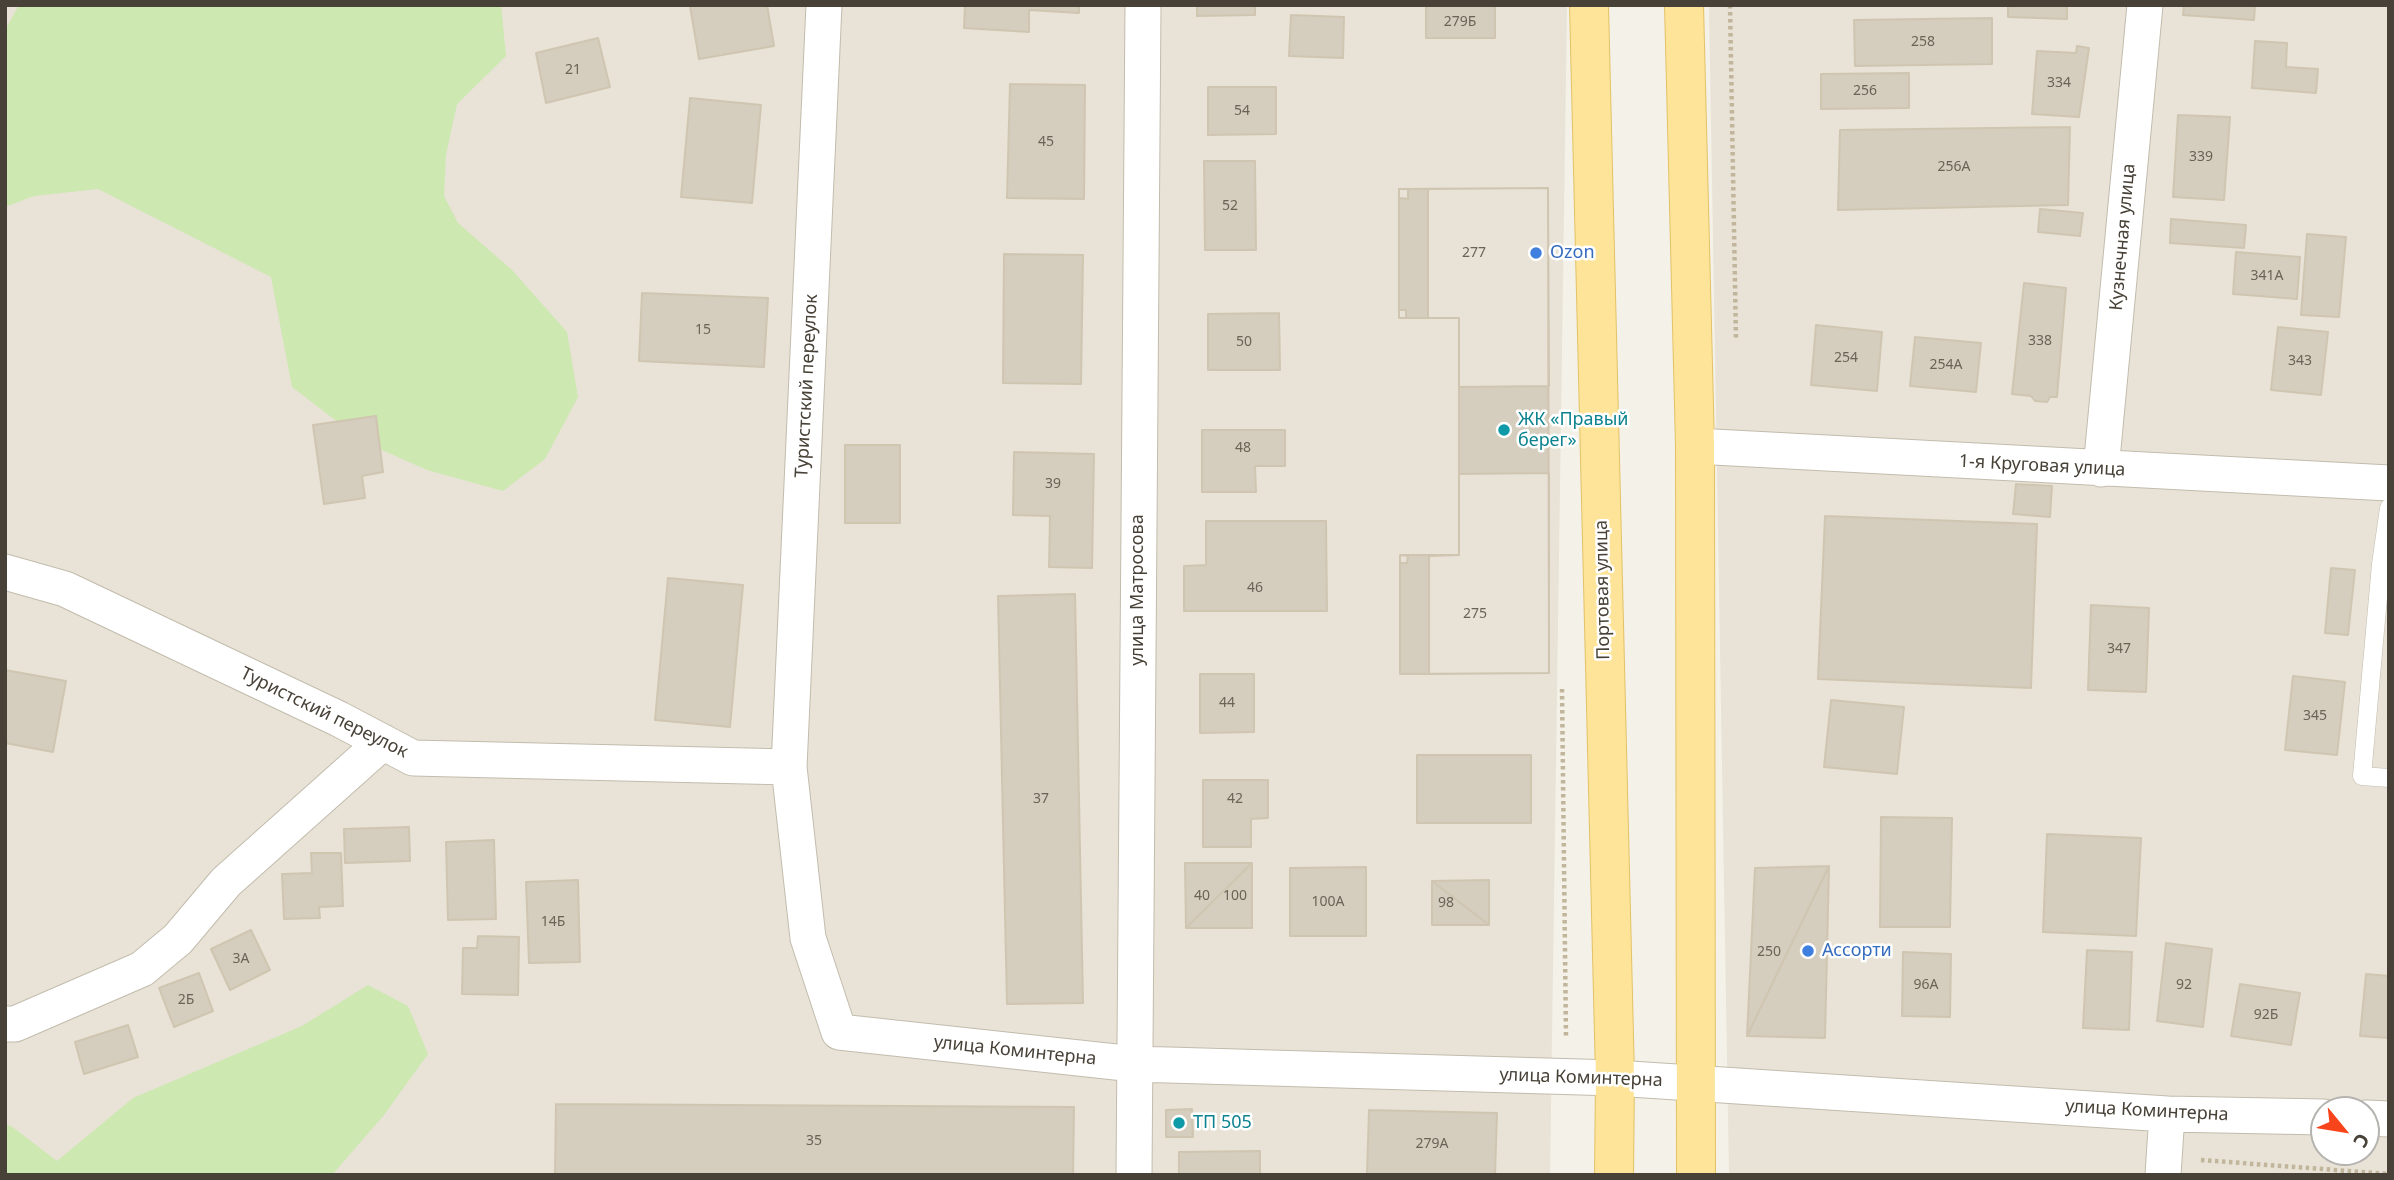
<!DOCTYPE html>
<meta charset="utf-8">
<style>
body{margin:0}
#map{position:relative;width:2394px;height:1180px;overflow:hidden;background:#f4f1e8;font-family:"Noto Sans",sans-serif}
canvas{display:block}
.frame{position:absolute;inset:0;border:7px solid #474137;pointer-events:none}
.north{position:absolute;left:2310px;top:1096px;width:70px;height:70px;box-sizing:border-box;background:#fff;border:2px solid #b5b3af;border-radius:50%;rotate:120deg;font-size:19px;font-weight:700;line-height:28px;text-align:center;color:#474137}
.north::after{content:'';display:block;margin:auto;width:24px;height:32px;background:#f8441b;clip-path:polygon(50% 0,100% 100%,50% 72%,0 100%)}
</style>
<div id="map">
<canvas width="2394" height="1180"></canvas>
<div class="frame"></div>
<div class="north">С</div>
</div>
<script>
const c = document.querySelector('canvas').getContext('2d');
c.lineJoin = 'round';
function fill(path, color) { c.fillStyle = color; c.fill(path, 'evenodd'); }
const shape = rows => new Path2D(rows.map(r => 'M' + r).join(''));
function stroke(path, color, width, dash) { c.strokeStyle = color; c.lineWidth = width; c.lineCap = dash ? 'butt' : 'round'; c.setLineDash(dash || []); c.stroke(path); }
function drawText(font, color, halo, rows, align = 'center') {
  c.font = font + ' "Noto Sans",sans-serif'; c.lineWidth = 5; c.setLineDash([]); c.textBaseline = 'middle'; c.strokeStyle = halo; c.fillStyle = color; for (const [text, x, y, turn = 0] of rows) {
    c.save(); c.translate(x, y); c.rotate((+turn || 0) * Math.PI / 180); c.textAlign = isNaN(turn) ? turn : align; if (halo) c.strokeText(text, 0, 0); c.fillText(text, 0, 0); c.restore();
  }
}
const residential = shape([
 [5,5,1567,5,1550,1175,5,1175],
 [1709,5,2389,5,2389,1175,1729,1175],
 [2324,1110,2366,1110,2366,1152,2324,1152]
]);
const green = shape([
 [19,5,501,5,506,56,457,104,446,155,444,196,458,223,512,270,567,332,578,397,545,459,503,491,427,470,364,442,292,387,271,277,98,189,34,196,5,207,5,30],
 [368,985,408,1006,428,1054,384,1115,332,1175,5,1175,5,1125,11,1126,57,1161,133,1098,302,1026]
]);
const building = shape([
 [767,5,774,46,699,59,690,6,767,5],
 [965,5,1079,5,1079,13,1029,10,1029,32,964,28,965,5],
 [1197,5,1255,5,1255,15,1197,16,1197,5],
 [1426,5,1495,5,1495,38,1426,38,1426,5],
 [2008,5,2067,5,2067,19,2008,17,2008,5],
 [2184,5,2255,5,2254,20,2183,15,2184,5],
 [1291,15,1344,17,1343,58,1289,56,1291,15],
 [1992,18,1992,64,1855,66,1854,20,1992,18],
 [598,38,610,87,546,103,536,53,598,38],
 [2255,41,2287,43,2286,67,2318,69,2316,93,2252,88,2255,41],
 [2077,46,2089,48,2079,117,2032,114,2037,51,2076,53,2077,46],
 [1909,73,1909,108,1821,109,1821,74,1909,73],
 [1010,84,1085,85,1084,199,1007,198,1010,84],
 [1208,87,1276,87,1276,134,1208,135,1208,87],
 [690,98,761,105,752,203,681,197,690,98],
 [2178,115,2230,117,2224,200,2173,197,2178,115],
 [2070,127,2068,205,1838,210,1840,130,2070,127],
 [1204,161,1255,161,1256,250,1205,250,1204,161],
 [1548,188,1549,386,1459,387,1459,318,1399,318,1399,189,1548,188],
 [1548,188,1549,673,1429,674,1429,556,1459,555,1459,318,1428,318,1428,189,1548,188],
 [1399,189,1408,189,1408,199,1399,198,1399,189],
 [2040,209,2083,213,2080,236,2038,232,2040,209],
 [2171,219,2246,225,2244,248,2170,243,2171,219],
 [2307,234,2346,237,2339,317,2301,315,2307,234],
 [2236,252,2300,257,2297,299,2233,294,2236,252],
 [1004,254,1083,255,1081,384,1003,383,1004,254],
 [2024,283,2066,288,2057,397,2050,397,2047,402,2035,401,2031,396,2012,394,2024,283],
 [642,293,768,298,764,367,639,361,642,293],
 [1399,310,1406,310,1406,318,1399,318,1399,310],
 [1279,313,1280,370,1208,370,1208,314,1279,313],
 [1816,325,1882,332,1877,391,1811,385,1816,325],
 [2278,327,2328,332,2321,395,2271,390,2278,327],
 [1915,337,1981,343,1976,392,1910,386,1915,337],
 [376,416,383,472,362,476,365,498,324,504,313,425,376,416],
 [1202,430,1285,430,1285,466,1255,466,1256,492,1202,492,1202,430],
 [845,445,900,445,900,523,845,523,845,445],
 [1014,452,1094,454,1092,568,1049,567,1050,516,1013,515,1014,452],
 [1549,473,1549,673,1400,674,1400,555,1459,555,1459,474,1549,473],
 [2016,484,2052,486,2050,517,2013,514,2016,484],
 [1825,516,2037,524,2031,688,1818,679,1825,516],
 [1206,521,1326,521,1327,611,1184,611,1184,566,1206,565,1206,521],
 [1400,555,1408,556,1407,563,1400,563,1400,555],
 [2331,568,2355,570,2348,635,2325,633,2331,568],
 [668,578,743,585,730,727,655,720,668,578],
 [1075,594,1083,1003,1007,1004,998,596,1075,594],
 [2091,605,2149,608,2146,692,2088,690,2091,605],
 [5,670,66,681,53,752,5,743,5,670],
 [1200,674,1254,674,1254,732,1200,733,1200,674],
 [2293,676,2345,682,2337,755,2285,750,2293,676],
 [1831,700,1904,707,1897,774,1824,767,1831,700],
 [1417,755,1531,755,1531,823,1417,823,1417,755],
 [1203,780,1268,780,1268,818,1251,819,1251,847,1203,847,1203,780],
 [1881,817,1952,818,1950,927,1880,927,1881,817],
 [409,827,410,861,345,863,344,829,409,827],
 [2047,834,2141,838,2136,936,2043,932,2047,834],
 [494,840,496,919,448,920,446,842,494,840],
 [311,853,341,853,343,906,319,907,320,918,284,919,282,874,312,873,311,853],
 [1185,863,1252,863,1186,928,1185,863],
 [1252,863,1252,928,1186,928,1252,863],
 [1829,866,1825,1038,1747,1036,1829,866],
 [1829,866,1747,1036,1755,868,1829,866],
 [1366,867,1366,936,1290,936,1290,868,1366,867],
 [578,880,580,962,529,963,526,882,578,880],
 [1489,880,1489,925,1432,881,1489,880],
 [1432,881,1489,925,1432,925,1432,881],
 [251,930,270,970,230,990,211,949,251,930],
 [478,936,519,937,518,995,462,994,463,948,477,948,478,936],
 [2166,943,2212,949,2203,1027,2157,1021,2166,943],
 [2087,950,2132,952,2129,1030,2083,1028,2087,950],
 [1903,952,1951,954,1950,1017,1902,1016,1903,952],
 [199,973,213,1011,174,1027,159,988,199,973],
 [2366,974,2389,976,2389,1038,2360,1036,2366,974],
 [2240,984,2300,993,2291,1045,2231,1036,2240,984],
 [128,1025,138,1057,84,1074,75,1042,128,1025],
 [556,1104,1074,1107,1073,1175,555,1175,556,1104],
 [1192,1109,1193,1137,1166,1137,1166,1110,1192,1109],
 [1369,1110,1497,1113,1495,1175,1367,1175,1369,1110],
 [1260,1151,1260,1175,1179,1175,1179,1152,1260,1151]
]);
const path = shape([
 [1730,5,1736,340],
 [1562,689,1566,1037],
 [2201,1160,2389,1174]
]);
const service = shape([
 [2389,508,2381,564,2362,776,2389,778]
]);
const minor = shape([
 [824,5,789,767,808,938,839,1032,1134,1064,1615,1078,2167,1114,2324,1117],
 [1695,446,2389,483],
 [2101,469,2145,5],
 [5,572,65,589,339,719,413,758,789,767],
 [5,1024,15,1024,142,969,178,939,226,882,383,742],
 [2366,1118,2389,1119],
 [1134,1175,1143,5],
 [2163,1175,2167,1114]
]);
const primary = shape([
 [1589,5,1615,1078,1614,1175],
 [1684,5,1695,446,1696,1175]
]);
const markers = [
 [1536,253,7,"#3f7fe0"],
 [1504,430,7,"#0f9aa8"],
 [1808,951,7,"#3f7fe0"],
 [1179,1123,7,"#0f9aa8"]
];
const numberNames = [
 ["279Б",1460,22],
 ["258",1923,42],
 ["21",573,70],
 ["334",2059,83],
 ["256",1865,91],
 ["54",1242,111],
 ["45",1046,142],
 ["339",2201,157],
 ["256А",1954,167],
 ["52",1230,206],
 ["277",1474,253],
 ["341А",2267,276],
 ["15",703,330],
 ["338",2040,341],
 ["50",1244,342],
 ["254",1846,358],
 ["343",2300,361],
 ["254А",1946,365],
 ["48",1243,448],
 ["39",1053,484],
 ["46",1255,588],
 ["275",1475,614],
 ["347",2119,649],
 ["44",1227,703],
 ["345",2315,716],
 ["37",1041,799],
 ["42",1235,799],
 ["40",1202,896],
 ["100",1235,896],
 ["100А",1328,902],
 ["98",1446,903],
 ["14Б",553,922],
 ["250",1769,952],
 ["3А",241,959],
 ["96А",1926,985],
 ["92",2184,985],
 ["2Б",186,1000],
 ["92Б",2266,1015],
 ["35",814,1141],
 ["279А",1432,1144]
];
const streetNames = [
 ["Кузнечная улица",2123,237,-85],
 ["Туристский переулок",807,386,-87],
 ["1-я Круговая улица",2042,466,3],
 ["улица Матросова",1138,590,-90],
 ["Портовая улица",1603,590,-91],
 ["Туристский переулок",324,713,26],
 ["улица Коминтерна",1015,1051,6],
 ["улица Коминтерна",1581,1078,2],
 ["улица Коминтерна",2147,1111,3]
];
const shopNames = [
 ["Ozon",1550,253],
 ["Ассорти",1822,951]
];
const cultureNames = [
 ["ЖК «Правый",1518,420],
 ["берег»",1518,441],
 ["ТП 505",1193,1123]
];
fill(residential, '#e8e3d6');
fill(green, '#cde8b1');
fill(building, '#d5cdbd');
stroke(building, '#d0c5b1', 2);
stroke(service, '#c2bcad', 19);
stroke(minor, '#c2bcad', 37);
stroke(primary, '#e3c267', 40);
stroke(path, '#c1b59c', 4.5, [3.5, 3.5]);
stroke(service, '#fff', 18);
stroke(minor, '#fff', 35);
stroke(primary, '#fde498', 38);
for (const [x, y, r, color] of markers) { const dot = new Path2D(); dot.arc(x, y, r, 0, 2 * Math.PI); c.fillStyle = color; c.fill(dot); stroke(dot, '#fff', 2.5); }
drawText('14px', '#6a6458', null, numberNames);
drawText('18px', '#474137', '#fff', streetNames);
drawText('18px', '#366cbe', '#fff', shopNames, 'left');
drawText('18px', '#0d838f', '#fff', cultureNames, 'left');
</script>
